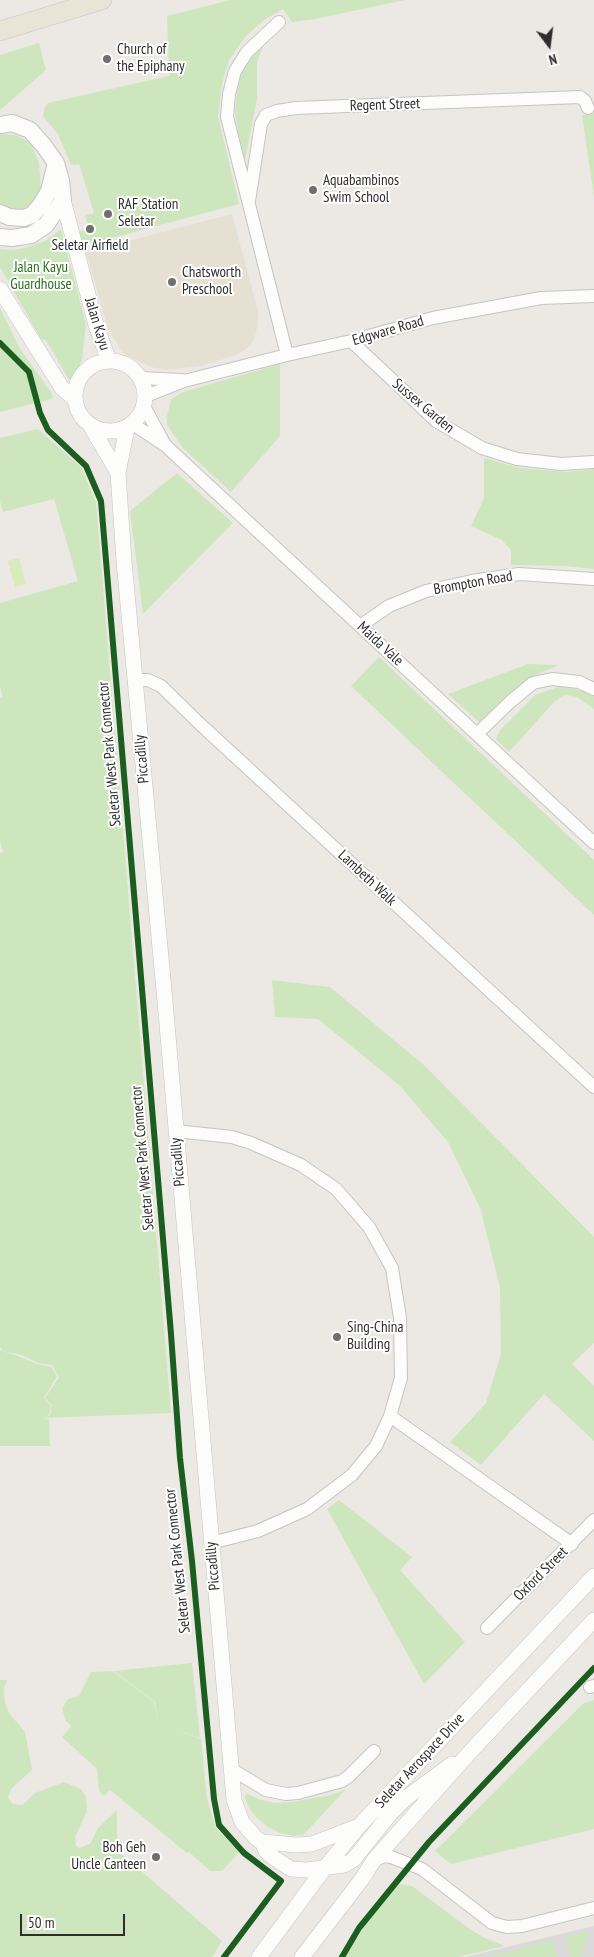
<!DOCTYPE html>
<style>
body{margin:0}
#map{position:relative;width:594px;height:1957px;overflow:hidden;background:#ece8e4;font-family:"PT Sans Narrow",sans-serif}
canvas{display:block}
.north{position:absolute;left:524px;top:20px;width:50px;height:50px;-webkit-text-stroke:4px #fff;paint-order:stroke;rotate:165deg;font-size:14px;font-weight:700;line-height:20px;text-align:center;color:#2e2e2e}
.north::after{content:'';display:block;margin:auto;width:18px;height:22px;background:#2e2e2e;clip-path:polygon(50% 0,100% 100%,50% 72%,0 100%)}
.scale{position:absolute;left:20px;top:1914px;width:105px;height:22px;box-sizing:border-box;border:2px solid #2e2e2e;border-top:0;padding-left:6px;font-size:15px;line-height:18px;white-space:nowrap;color:#2e2e2e;-webkit-text-stroke:4px #fff;paint-order:stroke}
</style>
<div id="map">
<canvas width="594" height="1957"></canvas>
<div class="north">N</div>
<div class="scale">50 m</div>
</div>
<script>
const c = document.querySelector('canvas').getContext('2d');
c.lineJoin = 'round';
function fill(path, color) { c.fillStyle = color; c.fill(path, 'evenodd'); }
const shape = rows => new Path2D(rows.map(r => 'M' + r).join(''));
function stroke(path, color, width, dash) { c.strokeStyle = color; c.lineWidth = width; c.lineCap = dash ? 'butt' : 'round'; c.setLineDash(dash || []); c.stroke(path); }
function drawText(font, color, halo, rows, align = 'center') {
  c.font = font + ' "PT Sans Narrow",sans-serif'; c.lineWidth = 4; c.setLineDash([]); c.textBaseline = 'middle'; c.strokeStyle = halo; c.fillStyle = color; for (const [text, x, y, turn = 0] of rows) {
    c.save(); c.translate(x, y); c.rotate((+turn || 0) * Math.PI / 180); c.textAlign = isNaN(turn) ? turn : align; if (halo) c.strokeText(text, 0, 0); c.fillText(text, 0, 0); c.restore();
  }
}
const industrial = shape([
 [594,1926,594,1957,465,1957]
]);
const education = shape([
 [232,214,258,311,258,326,253,341,245,350,233,356,202,366,166,370,151,367,125,355,108,329,86,252]
]);
const green = shape([
 [230,0,405,0,315,19,292,22,283,9,264,20,245,37,229,60,222,84,218,116,239,204,78,247,74,233,89,229,85,215,94,213,79,164,71,165,58,134,43,116,44,109,48,103,169,76,167,16],
 [39,43,46,70,0,110,0,55],
 [263,47,257,62,257,99,245,160,238,133,235,113,237,92,242,73,250,58],
 [594,113,594,197,582,115],
 [0,133,19,136,27,141,33,148,39,163,41,190,31,206,24,210,16,211,0,207],
 [61,229,86,324,82,360,78,370,69,380,46,340,41,339,0,267,0,249,13,250,24,248,45,241],
 [0,308,19,347,52,394,53,397,51,399,0,412],
 [280,364,280,436,231,492,183,448,167,425,167,416,171,399,183,392],
 [38,429,81,467,96,502,171,1413,43,1418,49,1419,50,1446,0,1446,0,1350,20,1357,37,1364,51,1367,57,1376,44,1398,51,1405,50,1413,45,1418,51,1414,52,1405,45,1398,59,1377,52,1365,38,1363,22,1355,2,1351,0,1347,0,853,3,852,0,841,0,697,3,698,0,686,0,603,78,581,54,499,3,512,0,501,0,438],
 [484,458,520,468,567,472,594,469,594,569,565,566,511,565,511,550,502,540,471,526,484,498],
 [177,473,233,523,143,614,130,511],
 [379,657,594,860,594,915,351,686],
 [528,664,559,665,531,677,480,723,448,694],
 [561,686,591,693,594,695,594,709,577,697,565,695,555,701,509,752,496,739,500,730,535,695],
 [272,980,330,987,425,1066,594,1237,594,1343,572,1364,594,1386,594,1441,544,1394,481,1465,450,1442,486,1403,501,1354,500,1288,481,1210,448,1142,399,1085,318,1019,275,1017],
 [339,1500,412,1557,400,1570,465,1642,424,1684,327,1509],
 [192,1663,200,1738,163,1725,201,1739,207,1798,212,1816,216,1828,239,1852,222,1871,210,1871,189,1852,187,1853,110,1790,104,1796,99,1791,97,1769,62,1737,71,1726,66,1721,62,1709,68,1699,79,1696,91,1672,113,1671,154,1702,158,1723,155,1702,114,1671],
 [0,1680,7,1680,4,1688,5,1703,9,1713,25,1732,32,1770,12,1788,8,1797,13,1804,22,1805,35,1793,64,1782,81,1789,86,1797,87,1811,75,1837,76,1846,79,1848,90,1844,98,1828,117,1810,117,1850,222,1941,212,1957,0,1957],
 [594,1700,594,1829,451,1864,435,1851,584,1703],
 [346,1789,309,1829,303,1835,293,1836,280,1833,268,1827,257,1818,249,1808,245,1798,246,1793,258,1799,275,1803,292,1802,331,1795],
 [399,1884,412,1886,471,1930,485,1938,505,1946,458,1957,345,1957,374,1912],
 [589,1931,581,1957,570,1957,565,1937],
 [552,1940,557,1957,487,1957]
]);
const pitch = shape([
 [19,558,26,584,15,587,8,561]
]);
const minor = shape([
 [279,22,247,52,235,71,229,94,227,117,287,355],
 [249,201,261,124,266,115,277,111,296,108,580,97,585,101,588,108],
 [351,341,436,421,482,448,517,459,561,464,594,462],
 [141,378,182,380],
 [146,396,184,381,287,355,351,341,433,318,541,298,594,296],
 [144,406,164,443],
 [133,424,166,446,594,843],
 [360,626,389,606,426,591,472,581,519,574,594,579],
 [134,680,148,680,161,686,200,724,594,1087],
 [477,734,510,702,533,683,552,679,579,682,594,689],
 [176,1131,232,1137,251,1143,301,1165,336,1189,369,1227,392,1268,400,1318,401,1378,390,1416,376,1446,352,1475,307,1509,258,1531,211,1543],
 [390,1416,572,1544],
 [487,1628,594,1520],
 [590,1687,594,1686],
 [231,1769,266,1790,286,1794,298,1793,342,1781,348,1777,374,1751],
 [374,1860,385,1856,391,1857,422,1869,492,1923,507,1927,522,1926,594,1908]
]);
const tertiary = shape([
 [63,200,96,325,109,361],
 [0,289,62,388,75,399],
 '75 396a35 35 0 1 1 70 0a35 35 0 1 1-70 0Z',
 [90,425,118,473],
 [127,428,118,473,124,561,165,1001,234,1800,242,1822,256,1838,262,1842,296,1845,312,1844,359,1826],
 [262,1842,266,1851,271,1856,291,1869,307,1870,344,1865,353,1860,390,1814,406,1798,452,1764],
 [259,1957,324,1869,359,1826,594,1576],
 [302,1957,362,1879,374,1860,471,1751,594,1620]
]);
const secondary = shape([
 [0,125,12,123,30,130,44,146,56,163,61,181,63,200,46,225,31,235,12,238,0,237],
 [0,213,9,217,24,218,32,215,40,206,49,191,56,163]
]);
const primary = shape([
 [0,31,102,0]
]);
const cycleway = shape([
 [0,343,29,372,40,413,48,430,86,466,101,501,171,1334,180,1458,192,1561,214,1799,219,1825,244,1853,281,1881,224,1957],
 [342,1957,359,1928,429,1842,594,1668]
]);
const markers = [
 [107,59,5,"#706f6e"],
 [313,190,5,"#706f6e"],
 [108,214,5,"#706f6e"],
 [90,229,5,"#706f6e"],
 [172,282,5,"#706f6e"],
 [337,1337,5,"#706f6e"],
 [156,1857,5,"#706f6e"]
];
const poiNames = [
 ["Church of",117,50],
 ["the Epiphany",117,67],
 ["Aquabambinos",323,181],
 ["Swim School",323,198],
 ["RAF Station",118,205],
 ["Seletar",118,222],
 ["Seletar Airfield",90,246,"center"],
 ["Chatsworth",182,273],
 ["Preschool",182,290],
 ["Sing-China",347,1328],
 ["Building",347,1345],
 ["Boh Geh",146,1848,"right"],
 ["Uncle Canteen",146,1865,"right"]
];
const streetNames = [
 ["Regent Street",385,105,-2],
 ["Jalan Kayu",97,324,73],
 ["Edgware Road",388,331,-16],
 ["Sussex Garden",423,406,40],
 ["Brompton Road",473,583,-10],
 ["Maida Vale",380,644,43],
 ["Seletar West Park Connector",110,754,-95],
 ["Piccadilly",142,759,-95],
 ["Lambeth Walk",367,878,43],
 ["Seletar West Park Connector",143,1158,-95],
 ["Piccadilly",178,1162,-95],
 ["Seletar West Park Connector",178,1561,-96],
 ["Piccadilly",213,1566,-95],
 ["Oxford Street",541,1574,-45],
 ["Seletar Aerospace Drive",420,1761,-47]
];
const parkNames = [
 ["Jalan Kayu",41,268],
 ["Guardhouse",41,285]
];
fill(industrial, '#dcd9db');
fill(education, '#e6e0d3');
fill(green, '#cee6be');
fill(pitch, '#d9eabb');
stroke(minor, '#c5c4c5', 14);
stroke(tertiary, '#c5c4c5', 16);
stroke(secondary, '#c5c4c5', 18);
stroke(primary, '#c6c5c4', 20);
stroke(minor, '#fcfcfb', 12);
stroke(tertiary, '#fcfcfb', 15);
stroke(secondary, '#fcfcfb', 16);
stroke(primary, '#e8e4d6', 19);
stroke(cycleway, '#1b5e20', 6);
for (const [x, y, r, color] of markers) { const dot = new Path2D(); dot.arc(x, y, r, 0, 2 * Math.PI); c.fillStyle = color; c.fill(dot); stroke(dot, '#fff', 2); }
drawText('15px', '#2e2e2e', '#fff', poiNames, 'left');
drawText('15px', '#2e2e2e', '#fff', streetNames);
drawText('15px', '#2c6e1b', '#fff', parkNames);
</script>
